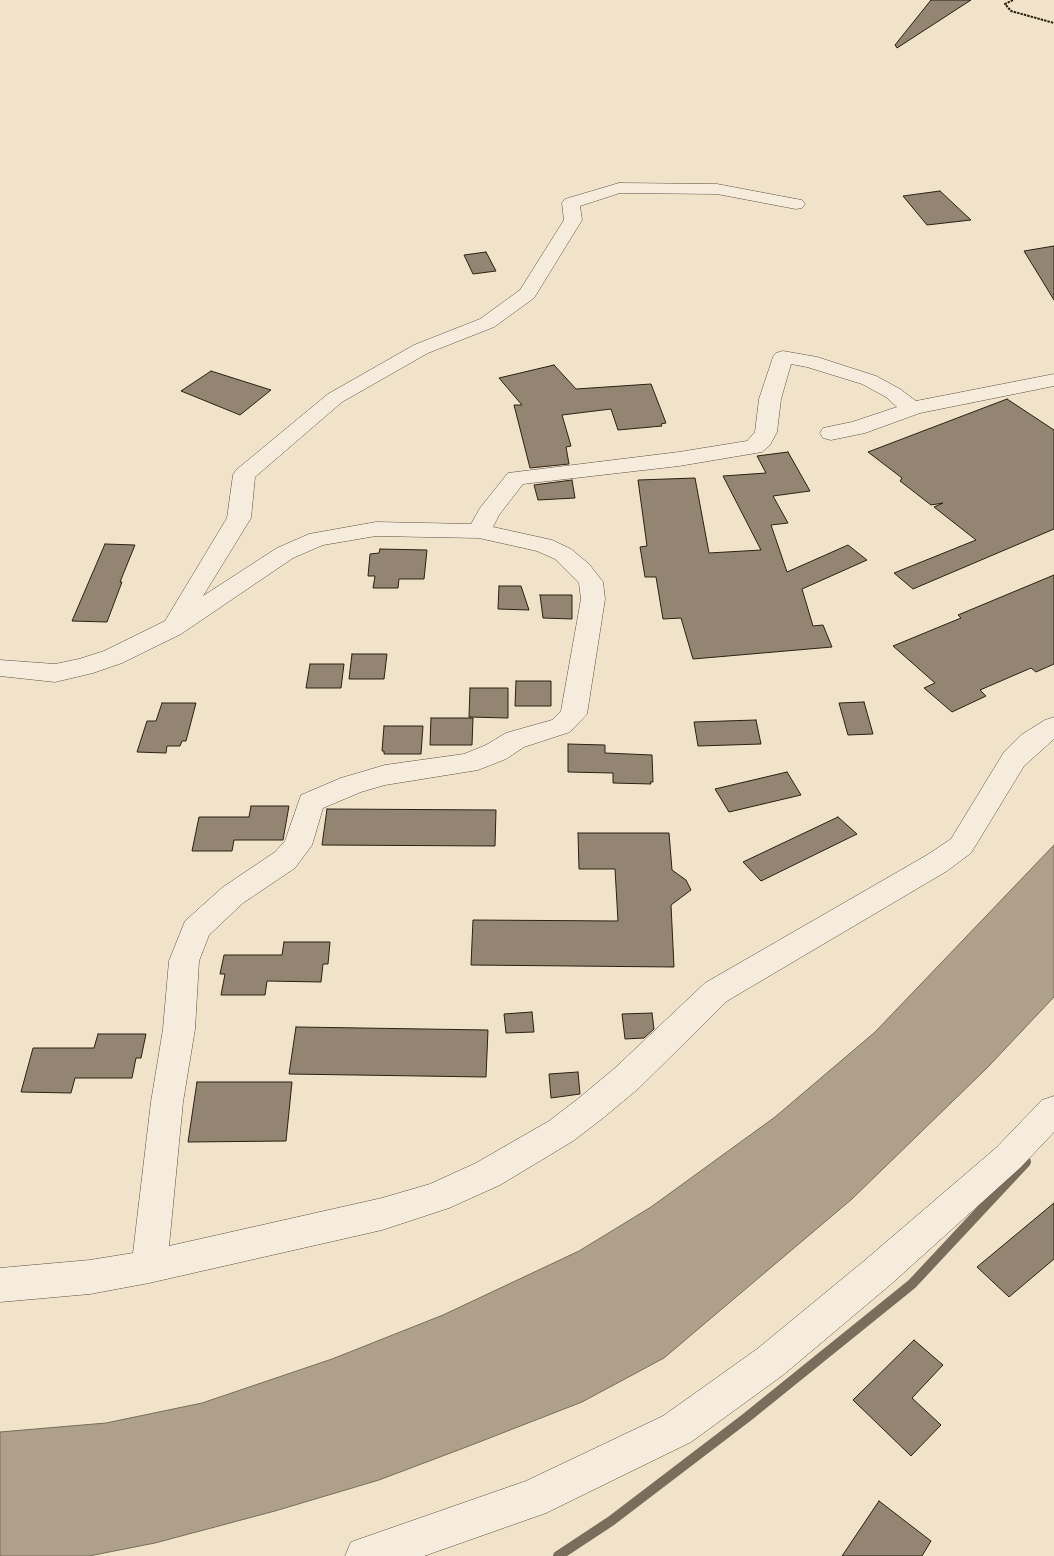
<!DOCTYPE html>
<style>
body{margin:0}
canvas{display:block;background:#f1e2ca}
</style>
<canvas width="1054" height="1556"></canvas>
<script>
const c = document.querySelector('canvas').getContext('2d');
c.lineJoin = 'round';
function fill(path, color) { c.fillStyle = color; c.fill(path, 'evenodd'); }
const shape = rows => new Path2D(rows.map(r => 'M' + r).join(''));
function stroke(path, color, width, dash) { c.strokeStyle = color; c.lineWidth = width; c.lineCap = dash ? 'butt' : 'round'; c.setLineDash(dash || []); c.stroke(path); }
const water = shape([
 [1054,845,1054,997,987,1068,852,1199,664,1358,582,1402,469,1446,379,1480,275,1511,155,1543,89,1556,0,1556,0,1432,106,1423,202,1403,332,1359,443,1315,579,1251,651,1207,775,1117,875,1032,1054,845]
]);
const stream = shape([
 [558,1556,611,1521,746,1418,912,1284,1026,1162]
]);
const building = shape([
 [931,0,971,0,897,48,895,45,931,0],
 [940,191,971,220,927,225,903,196,940,191],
 [1054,246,1054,300,1024,251,1054,246],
 [486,252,496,271,473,274,464,255,486,252],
 [554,365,576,389,651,384,666,423,661,424,662,426,618,430,611,409,562,415,571,446,566,447,569,464,530,468,514,405,522,405,499,378,554,365],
 [211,371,271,390,240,415,181,391,211,371],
 [1007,399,1054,430,1054,529,913,589,894,573,976,540,934,507,943,503,931,505,900,481,902,478,868,452,1007,399],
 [788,452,810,491,773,496,788,523,771,525,787,572,848,545,867,560,802,589,813,626,823,625,832,647,693,659,681,618,663,619,656,577,645,577,640,547,647,546,638,480,695,478,709,553,761,550,723,476,766,473,757,456,788,452],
 [572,480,575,498,538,500,534,485,572,480],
 [105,544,135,545,120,582,122,582,107,622,72,621,105,544],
 [380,549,427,550,424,579,399,579,398,588,373,588,375,576,368,576,370,554,379,553,380,549],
 [1054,575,1054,664,1036,672,1031,668,980,690,986,696,952,712,924,688,935,683,893,646,961,618,958,615,1054,575],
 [499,586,521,586,529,610,498,609,499,586],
 [540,595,572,595,572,619,543,618,540,595],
 [352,654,387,654,384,679,349,679,352,654],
 [310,664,344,664,341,688,306,688,310,664],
 [516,681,551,681,551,706,515,706,516,681],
 [470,688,508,688,508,718,469,717,470,688],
 [864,702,873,734,848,735,839,703,864,702],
 [162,703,196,703,186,741,182,741,180,746,167,746,166,753,137,752,147,721,156,721,162,703],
 [431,718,473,718,472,745,430,745,431,718],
 [756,720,761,744,698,746,694,722,756,720],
 [384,726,423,726,421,754,384,754,384,751,382,751,384,726],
 [568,744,605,745,605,753,652,755,653,782,650,782,651,784,613,783,613,773,568,772,568,744],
 [787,772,801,795,729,812,715,789,787,772],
 [251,806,289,806,283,840,234,840,232,851,192,851,199,817,249,817,251,806],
 [327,809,496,810,495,846,322,845,327,809],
 [838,817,857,834,761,881,743,862,838,817],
 [578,833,669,833,672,870,686,880,691,890,671,905,674,967,471,965,473,920,618,921,615,869,579,869,578,833],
 [284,942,330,942,328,964,323,964,321,982,267,981,265,995,221,995,225,974,220,974,224,955,282,955,284,942],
 [532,1012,534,1032,506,1033,504,1014,532,1012],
 [652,1013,654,1029,644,1038,625,1039,622,1014,652,1013],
 [296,1027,488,1030,486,1077,289,1074,296,1027],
 [98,1034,146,1034,141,1058,136,1058,132,1078,75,1078,71,1093,21,1092,33,1048,94,1048,98,1034],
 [578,1072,580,1094,551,1098,549,1074,578,1072],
 [197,1082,292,1082,286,1141,188,1142,197,1082],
 [1054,1203,1054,1259,1009,1297,977,1267,1054,1203],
 [914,1340,943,1365,912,1398,941,1425,911,1456,853,1400,914,1340],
 [879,1501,931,1541,922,1556,842,1556,879,1501]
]);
const path = shape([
 [1013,0,1005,4,1011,11,1054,23]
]);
const minor = shape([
 [619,183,717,184,796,199,802,200,805,204,802,208,796,209,717,194,620,193,580,206,582,220,534,298,494,327,428,353,342,402,255,477,251,518,203,596,277,548,309,534,376,522,471,524,480,508,508,473,679,452,747,441,755,432,759,399,773,357,776,353,783,351,817,357,876,376,900,389,916,401,1054,374,1054,386,920,413,865,433,831,440,823,438,820,433,823,428,852,422,897,407,886,397,862,384,807,367,791,364,781,399,777,432,770,445,762,452,679,466,523,484,499,515,493,527,552,540,571,549,589,564,603,582,605,599,587,714,570,732,524,747,506,759,478,770,385,785,361,792,323,808,312,845,295,868,243,903,209,935,199,961,195,1029,183,1102,169,1246,382,1198,430,1184,476,1163,549,1121,579,1098,615,1068,705,983,927,855,951,839,1004,752,1021,735,1045,720,1054,717,1054,739,1024,766,971,853,947,871,727,1001,639,1088,603,1118,573,1141,500,1185,449,1208,382,1230,149,1283,90,1294,0,1302,0,1268,90,1260,133,1253,151,1102,163,1029,169,961,185,921,223,887,275,852,285,841,301,795,341,778,385,765,464,754,486,745,506,733,552,720,561,711,581,599,579,583,555,559,537,551,479,538,376,536,323,545,293,558,181,634,122,663,93,673,55,682,0,676,0,660,55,664,79,659,104,651,165,621,227,518,233,475,236,470,328,394,414,345,480,319,520,290,564,220,562,203,565,199,619,183],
 [1054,1096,1054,1132,1021,1167,890,1285,783,1375,691,1442,546,1513,424,1556,345,1556,351,1542,526,1481,663,1416,757,1349,864,1261,997,1147,1042,1100,1054,1096]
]);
fill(water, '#aea08b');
stroke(water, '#7a6d5b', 1);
stroke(stream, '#7a6d5b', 10);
fill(building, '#938572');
stroke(building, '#2d2012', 1);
stroke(minor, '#5e5040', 1);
stroke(path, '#2d2012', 2, [2.5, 1]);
fill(minor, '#f6ecdd');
</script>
